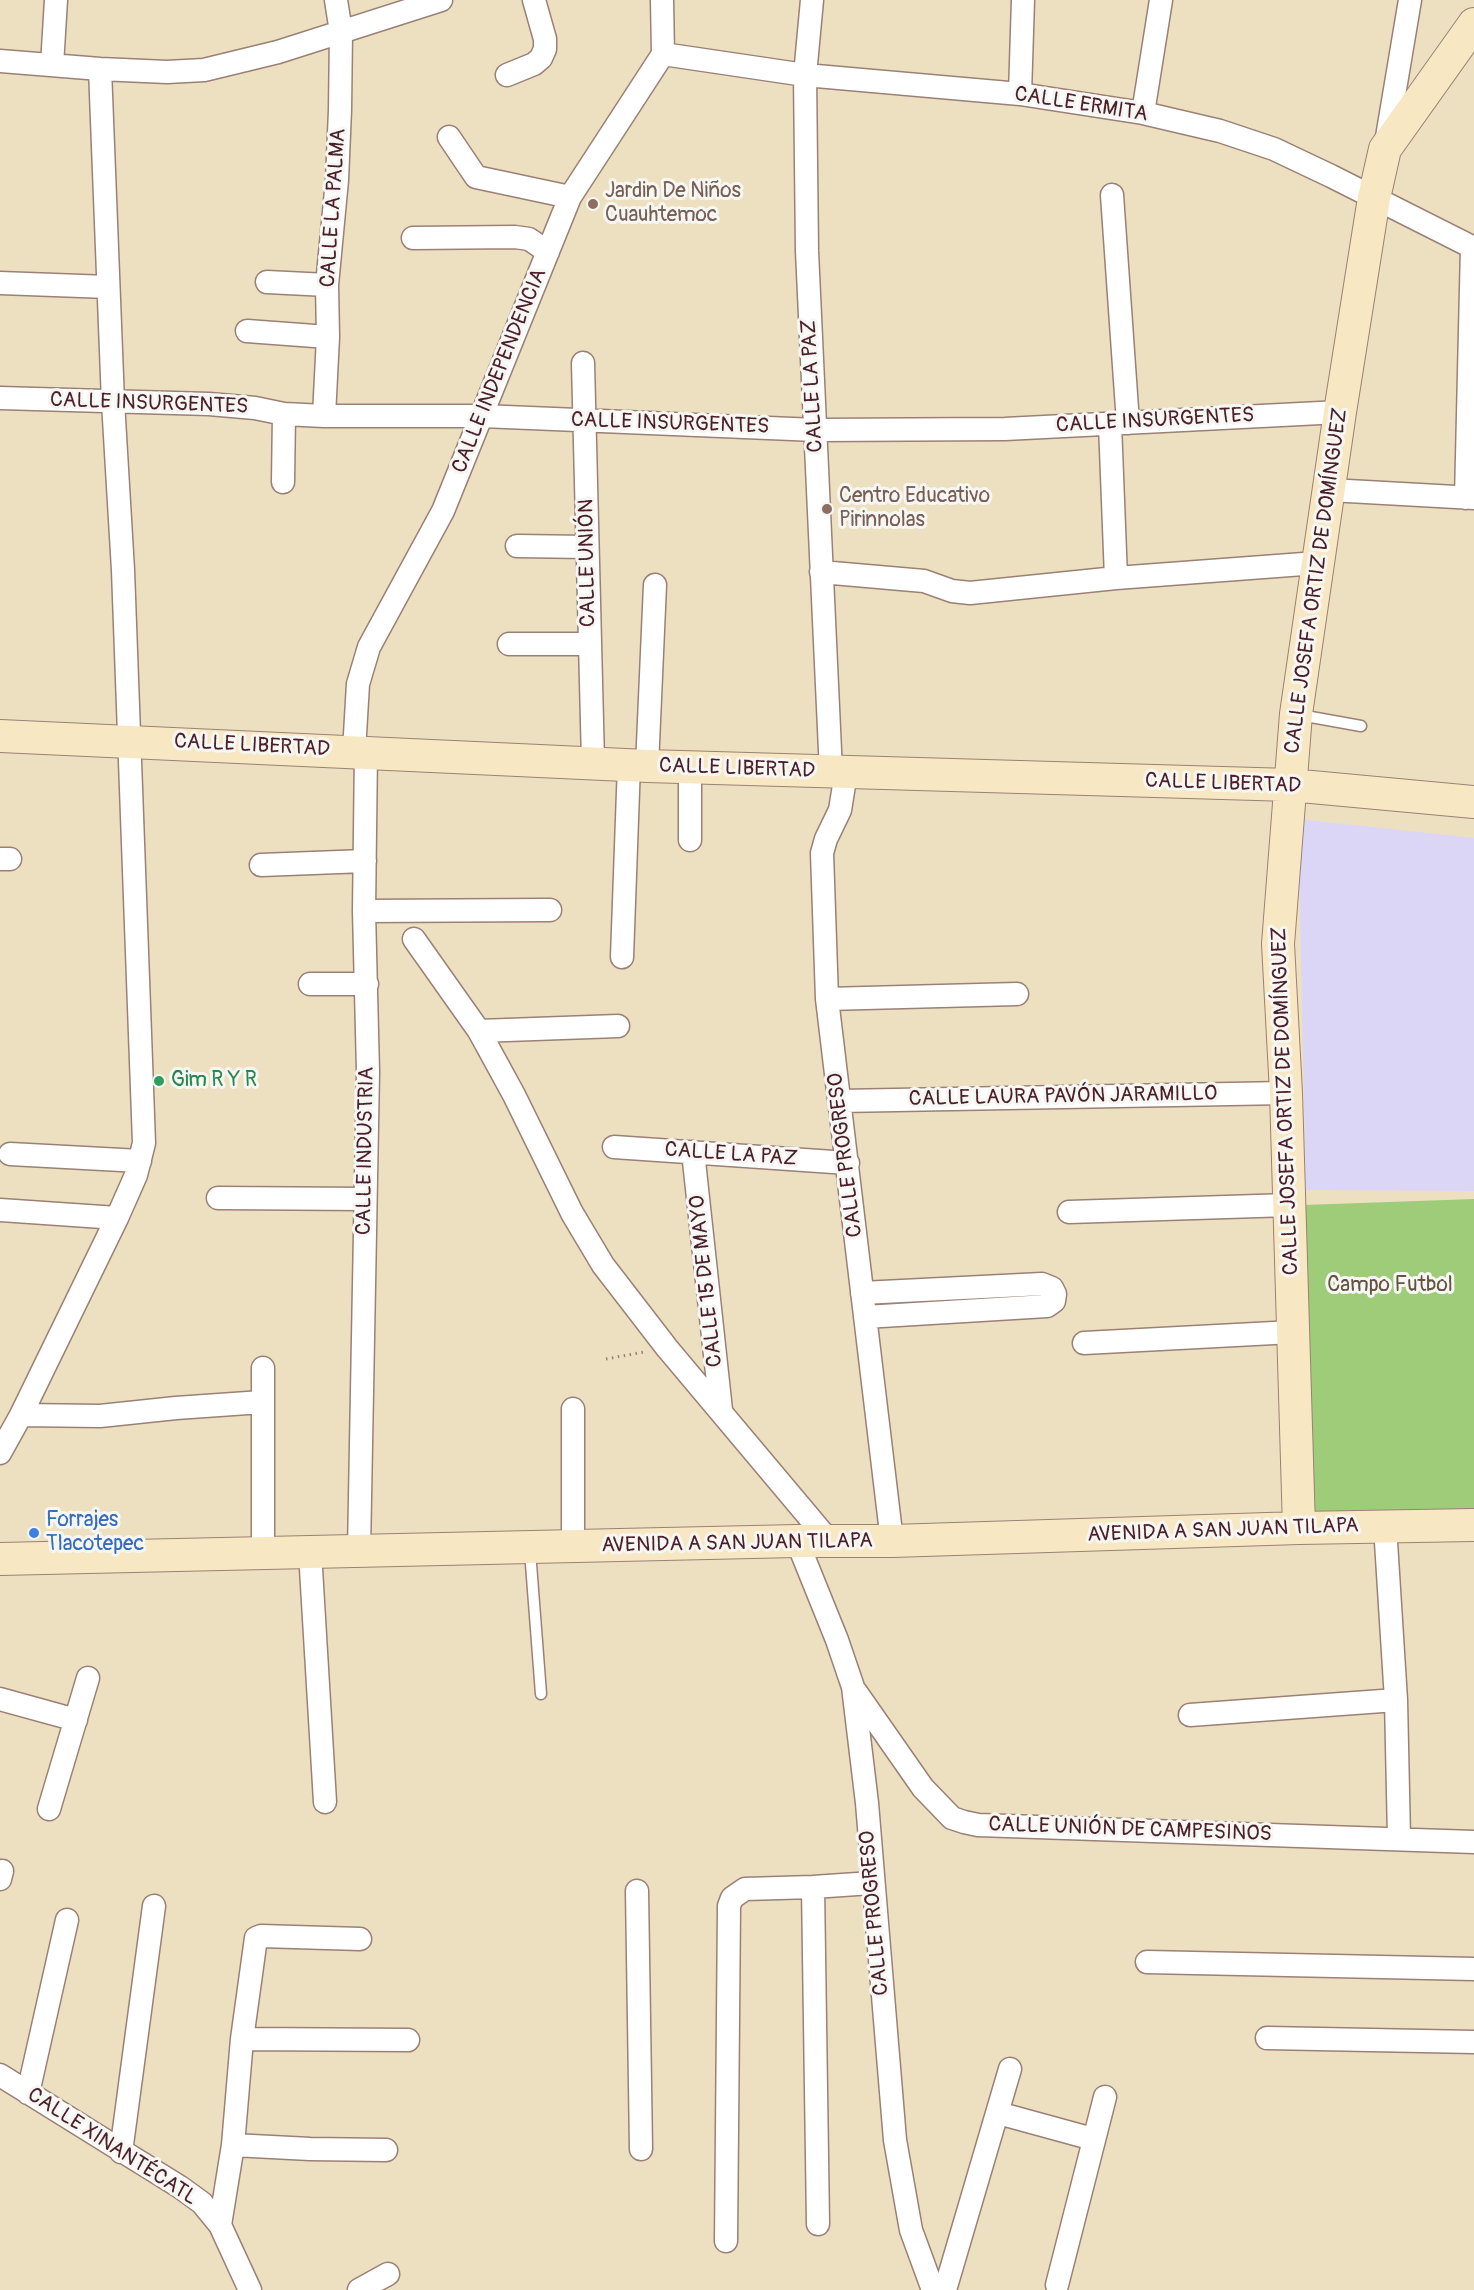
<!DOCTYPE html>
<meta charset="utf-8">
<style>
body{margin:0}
canvas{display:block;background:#ece0c0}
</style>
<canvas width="1474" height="2290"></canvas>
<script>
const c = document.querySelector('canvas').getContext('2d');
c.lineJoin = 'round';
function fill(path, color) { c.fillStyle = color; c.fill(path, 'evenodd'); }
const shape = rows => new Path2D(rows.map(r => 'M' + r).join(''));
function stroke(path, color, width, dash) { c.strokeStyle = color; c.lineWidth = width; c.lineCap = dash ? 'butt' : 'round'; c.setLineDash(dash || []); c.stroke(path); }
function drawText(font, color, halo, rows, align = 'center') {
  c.font = font + ' Pangolin,sans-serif'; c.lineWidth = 6; c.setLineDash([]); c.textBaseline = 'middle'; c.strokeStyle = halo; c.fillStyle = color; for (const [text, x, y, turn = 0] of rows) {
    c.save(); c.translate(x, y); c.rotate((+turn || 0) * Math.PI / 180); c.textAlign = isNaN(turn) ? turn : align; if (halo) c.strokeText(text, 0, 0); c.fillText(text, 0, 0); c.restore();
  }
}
const built = shape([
 [1298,819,1474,838,1474,1191,1306,1190]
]);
const green = shape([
 [1474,1199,1474,1514,1314,1514,1304,1205]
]);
const path = shape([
 [606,1359,644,1352]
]);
const lane = shape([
 [1300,715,1361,726],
 [530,1551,541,1694]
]);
const street = shape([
 [812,0,805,75,807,251,831,772],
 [663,54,805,75,1020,94,1143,113,1220,131,1274,149,1331,176,1474,248],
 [0,61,100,69,167,72,204,70,278,52,441,0],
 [52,65,56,0],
 [507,75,534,64,541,58,545,49,545,39,534,0],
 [1020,94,1023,0],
 [1143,113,1161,0],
 [449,137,476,177,570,197],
 [1386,143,1410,0],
 [1112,195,1128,423],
 [413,238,515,237,529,239,548,252],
 [267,282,327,285],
 [0,283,108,287],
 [247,331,328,337],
 [583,363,593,762],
 [0,398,209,404,255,408,284,414,324,416,482,416,816,430,1005,429,1340,412],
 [324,416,328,337,327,285,337,180,340,110,341,32,336,0],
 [1110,424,1116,578],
 [283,482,284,414],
 [1330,490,1474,498],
 [1466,498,1472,247],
 [517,546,587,547],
 [821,572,924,581,952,591,970,593,1116,578,1317,563],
 [509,644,590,644],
 [354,751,358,684,369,647,443,511,570,197,663,54,662,0],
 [647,766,655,585],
 [690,767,690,840],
 [846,773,840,810,826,839,822,853,827,999,892,1541],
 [0,859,10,859],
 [261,865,365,861],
 [364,911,550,910],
 [414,939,479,1031,514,1095,572,1213,603,1265,667,1348,830,1542],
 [622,957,629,764],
 [310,984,367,984],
 [827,999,1017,994],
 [479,1031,618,1026],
 [840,1101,1286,1093],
 [614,1147,848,1163],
 [693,1152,721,1410],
 [10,1154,140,1161],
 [218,1198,365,1199],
 [0,1210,117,1218],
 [1069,1212,1289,1205],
 [862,1293,1042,1284,1052,1288,1055,1294,1054,1301,1047,1306,865,1317],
 [1084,1343,1293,1332],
 [573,1409,573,1548],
 [21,1415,100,1416,176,1408,262,1402],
 [0,1453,21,1415,117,1218,136,1175,144,1143,123,570,113,402,100,69],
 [1385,1526,1396,1700,1399,1838],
 [797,1541,837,1640,853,1687,867,1803,895,2140,911,2230,933,2290],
 [359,1551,368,1072,364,911,366,751],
 [310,1552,325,1802],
 [263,1554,263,1368],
 [856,1692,923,1788,952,1818,964,1822,978,1825,1474,1842],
 [0,1699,76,1720],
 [1190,1715,1396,1700],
 [49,1809,88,1678],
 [0,1879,2,1871],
 [813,1887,818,2224],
 [637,1891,641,2149],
 [1147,1962,1474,1969],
 [1267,2038,1474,2042],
 [242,2039,408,2040],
 [0,2075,180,2187,202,2203,220,2225,250,2290],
 [28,2093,67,1920],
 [998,2113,1093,2139],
 [233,2145,310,2149,386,2150],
 [121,2152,154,1906],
 [220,2225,233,2145,242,2039,256,1938,261,1936,360,1939],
 [726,2241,729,1906,732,1898,745,1889,813,1887,872,1883],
 [1057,2285,1105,2097],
 [359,2290,388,2274],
 [945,2290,1010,2069]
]);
const secondary = shape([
 [0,736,647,766,1290,785,1474,802],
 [1299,1528,1286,1093,1278,944,1296,714,1340,412,1374,198,1385,149,1474,24],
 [0,1559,797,1541,892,1541,1299,1528,1474,1525]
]);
const markers = [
 [593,204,6,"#8d6e63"],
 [827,509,6,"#8d6e63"],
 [159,1081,6,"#2e9e5b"],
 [34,1533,6,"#3f7fe0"]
];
const streetNames = [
 ["CALLE ERMITA",1081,105,9],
 ["CALLE LA PALMA",334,208,-86],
 ["CALLE INDEPENDENCIA",500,371,-68],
 ["CALLE LA PAZ",813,386,-93],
 ["CALLE INSURGENTES",149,404,2],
 ["CALLE INSURGENTES",1155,421,-3],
 ["CALLE INSURGENTES",670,424,2],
 ["CALLE UNIÓN",588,563,-91],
 ["CALLE JOSEFA ORTIZ DE DOMÍNGUEZ",1317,581,-82],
 ["CALLE LIBERTAD",252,746,3],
 ["CALLE LIBERTAD",737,769,2],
 ["CALLE LIBERTAD",1223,784,2],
 ["CALLE LAURA PAVÓN JARAMILLO",1063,1097,-1],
 ["CALLE JOSEFA ORTIZ DE DOMÍNGUEZ",1286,1101,-92],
 ["CALLE INDUSTRIA",366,1151,-89],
 ["CALLE LA PAZ",731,1155,4],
 ["CALLE PROGRESO",846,1155,-97],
 ["CALLE 15 DE MAYO",707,1281,-96],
 ["AVENIDA A SAN JUAN TILAPA",1223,1531,-2],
 ["AVENIDA A SAN JUAN TILAPA",737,1544,-1],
 ["CALLE UNIÓN DE CAMPESINOS",1130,1830,2],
 ["CALLE PROGRESO",875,1913,-95],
 ["CALLE XINANTÉCATL",112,2147,33]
];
const educationNames = [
 ["Jardin De Niños",605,192],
 ["Cuauhtemoc",605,216],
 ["Centro Educativo",839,497],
 ["Pirinnolas",839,521]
];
const leisureNames = [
 ["Gim R Y R",171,1081]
];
const parkNames = [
 ["Campo Futbol",1390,1286]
];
const shopNames = [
 ["Forrajes",46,1521],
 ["Tlacotepec",46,1545]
];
fill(built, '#dcd6f6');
fill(green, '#9fcc79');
stroke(lane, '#9b8076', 13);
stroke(street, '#9b8076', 25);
stroke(secondary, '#9b8076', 34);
stroke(path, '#9b8076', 3, [1.5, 4.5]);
stroke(lane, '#fff', 10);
stroke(street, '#fff', 22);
stroke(secondary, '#f7e8c3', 32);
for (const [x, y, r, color] of markers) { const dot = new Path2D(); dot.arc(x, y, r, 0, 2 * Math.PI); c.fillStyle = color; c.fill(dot); stroke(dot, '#f6f6f2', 2); }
drawText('21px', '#4a1f2b', '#f6f6f2', streetNames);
drawText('21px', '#785e54', '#f6f6f2', educationNames, 'left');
drawText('21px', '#27864d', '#f6f6f2', leisureNames, 'left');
drawText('21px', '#645342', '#f6f6f2', parkNames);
drawText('21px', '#366cbe', '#f6f6f2', shopNames, 'left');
</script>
